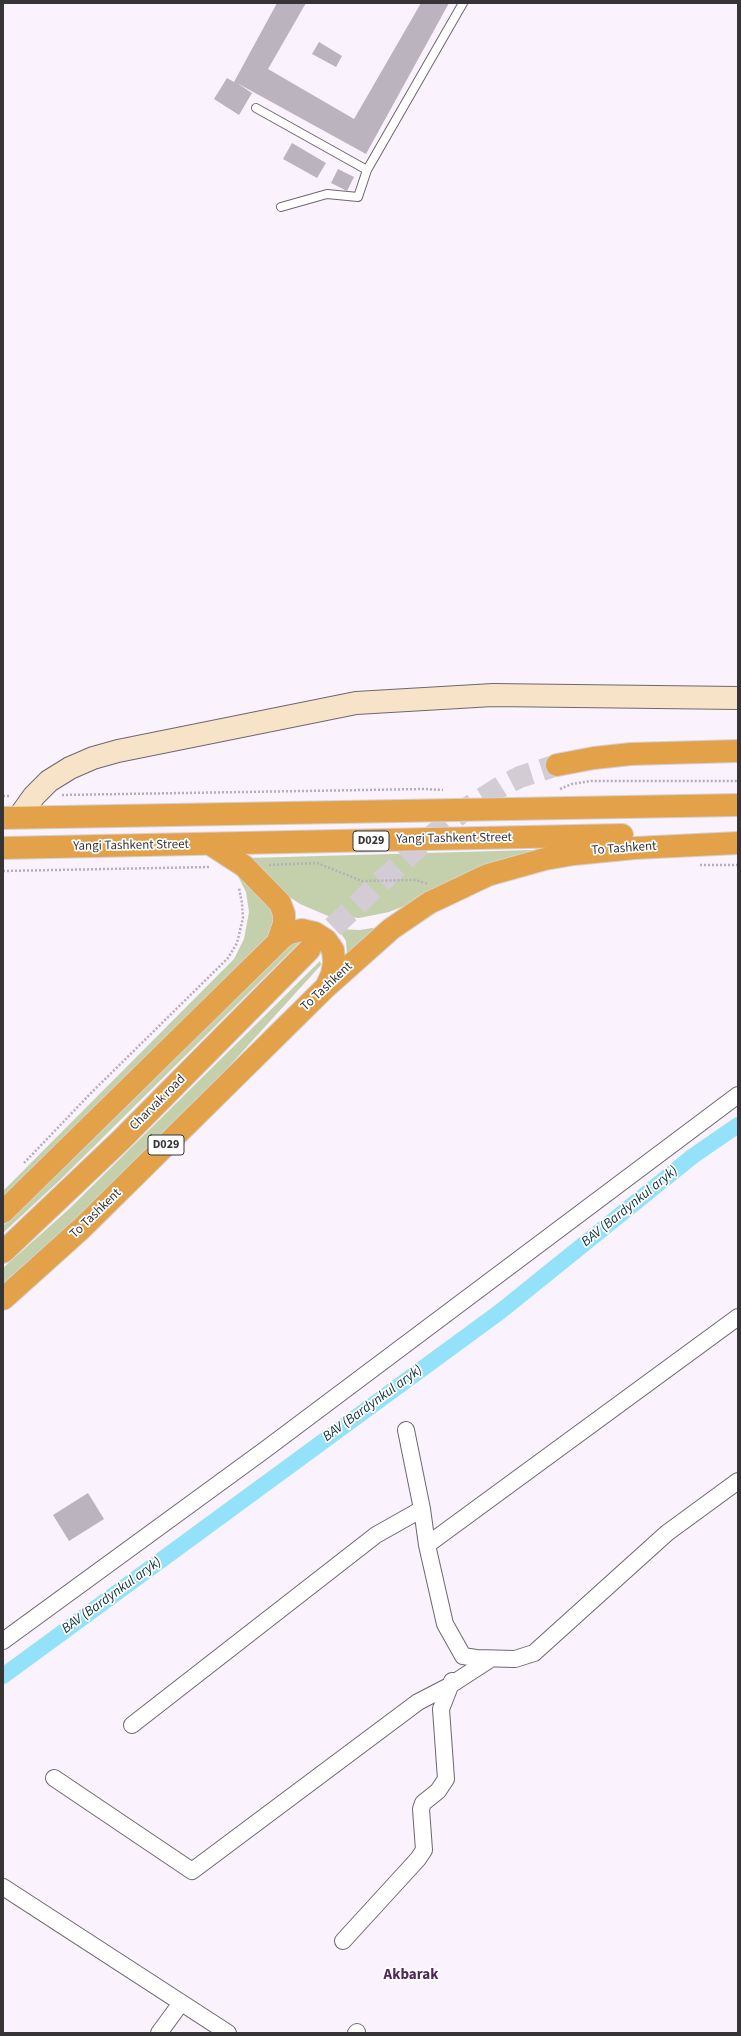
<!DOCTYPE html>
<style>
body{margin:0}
#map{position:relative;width:741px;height:2036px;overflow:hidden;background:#faf2fc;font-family:"Source Sans 3",sans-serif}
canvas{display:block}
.frame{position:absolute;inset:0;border:4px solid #373438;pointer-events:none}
</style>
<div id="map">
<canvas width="741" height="2036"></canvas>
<div class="frame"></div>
</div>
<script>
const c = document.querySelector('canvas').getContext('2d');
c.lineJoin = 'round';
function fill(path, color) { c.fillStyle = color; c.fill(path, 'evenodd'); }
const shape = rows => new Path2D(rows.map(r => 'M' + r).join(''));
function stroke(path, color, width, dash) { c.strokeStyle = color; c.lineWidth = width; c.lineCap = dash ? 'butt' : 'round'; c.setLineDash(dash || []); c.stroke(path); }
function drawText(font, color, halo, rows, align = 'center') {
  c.font = font + ' "Source Sans 3",sans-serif'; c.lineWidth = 3.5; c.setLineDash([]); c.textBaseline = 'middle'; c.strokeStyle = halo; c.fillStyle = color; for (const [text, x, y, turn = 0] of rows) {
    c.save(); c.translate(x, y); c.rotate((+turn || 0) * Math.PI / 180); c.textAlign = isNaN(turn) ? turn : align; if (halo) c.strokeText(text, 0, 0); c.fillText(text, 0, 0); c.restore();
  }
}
const green = shape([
 [533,850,533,854,479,868,456,877,404,906,389,912,359,918,328,916,300,904,288,896,248,858],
 [237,874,273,905,275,931,3,1198,3,1191,234,959,244,939,249,912,246,892],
 [372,928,378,929,347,955,346,941,338,929,360,930],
 [297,939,301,941,59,1181,3,1233,3,1226],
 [320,961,321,965,213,1084,75,1221,3,1285,3,1268,69,1209]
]);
const canal = shape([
 [3,1676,501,1311,693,1156,738,1125]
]);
const building = shape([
 [277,3,306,3,268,69,354,119,421,3,449,3,366,154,237,83,252,93,239,115,214,99,227,78,234,82],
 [319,42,342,56,336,67,312,54],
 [292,143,326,163,317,178,283,159],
 [338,169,354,177,347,191,331,183],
 [88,1493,104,1519,69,1541,53,1515]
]);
const highwayTunnel = shape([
 [309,950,419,846,467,808,502,786,520,777,557,765]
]);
const path = shape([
 [560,789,572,784,591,781,738,781],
 [62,795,424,789,443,790],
 [3,796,11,796],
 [269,865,317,863,362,881,416,880,428,884],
 [700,865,738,865],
 [3,871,210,867],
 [24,1163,91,1093,228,958,237,943,243,918,242,903,239,888]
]);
const lane = shape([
 [256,108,367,170,463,3],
 [281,207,327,194,358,197,367,170]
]);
const street = shape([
 [406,1430,422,1509,427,1545,445,1624,463,1656,476,1658,515,1659,534,1653,667,1533,738,1481],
 [427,1545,738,1317],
 [3,1641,266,1449,738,1095],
 [132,1725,376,1535,422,1509],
 [54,1778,192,1871,418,1702,449,1686,489,1660],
 [3,1887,228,2033],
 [343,1941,418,1859,424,1850,421,1809,423,1803,438,1791,446,1779,441,1709,452,1681],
 [159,2033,181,2003],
 [356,2033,357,2032]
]);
const secondary = shape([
 [19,817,34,796,49,781,70,768,93,758,118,751,356,703,493,695,738,698]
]);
const highway = shape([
 [557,765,594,758,631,754,738,751],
 [3,818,738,805],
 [210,844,244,866,280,903,284,914,284,924,278,941],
 [3,848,622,835],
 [3,1212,283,937,289,933,302,930,315,933,326,940,333,950,334,962,332,974,326,987],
 [3,1252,122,1139,309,950],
 [3,1299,82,1228,326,987,391,929,429,903,488,875,545,859,574,854,635,848,738,843]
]);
const shields = [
 [371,841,36],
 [166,1145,36]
];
const shieldNames = [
 ["D029",371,841],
 ["D029",166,1145]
];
const streetNames = [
 ["Yangi Tashkent Street",454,839,-1],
 ["Yangi Tashkent Street",131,846,-1],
 ["To Tashkent",624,849,-4],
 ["To Tashkent",327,987,-43],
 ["Charvak road",158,1103,-45],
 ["To Tashkent",96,1214,-44]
];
const waterNames = [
 ["BAV (Bardynkul aryk)",630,1207,-39],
 ["BAV (Bardynkul aryk)",373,1404,-36],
 ["BAV (Bardynkul aryk)",112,1596,-36]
];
const quarterNames = [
 ["Akbarak",411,1976]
];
fill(green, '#c4d0ab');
stroke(canal, '#93e2f9', 16);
fill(building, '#bbb3bd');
stroke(highwayTunnel, '#d3ccd5', 22, [22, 11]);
stroke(lane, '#6e6770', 10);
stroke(street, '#6e6770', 18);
stroke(secondary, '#6e6770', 24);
stroke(highway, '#d3d2d3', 24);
stroke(path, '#b5afb7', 2.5, [2, 2]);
stroke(lane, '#fff', 8);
stroke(street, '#fff', 16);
stroke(secondary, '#f7e3c8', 22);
stroke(highway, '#e3a249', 22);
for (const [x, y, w] of shields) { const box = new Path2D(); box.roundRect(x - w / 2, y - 10, w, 20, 3); c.fillStyle = '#fff'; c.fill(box); stroke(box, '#373438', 1); }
drawText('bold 12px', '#373438', null, shieldNames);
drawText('13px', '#373438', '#fff', streetNames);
drawText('italic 14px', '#093039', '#fff', waterNames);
drawText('bold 15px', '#53275b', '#fff', quarterNames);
</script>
